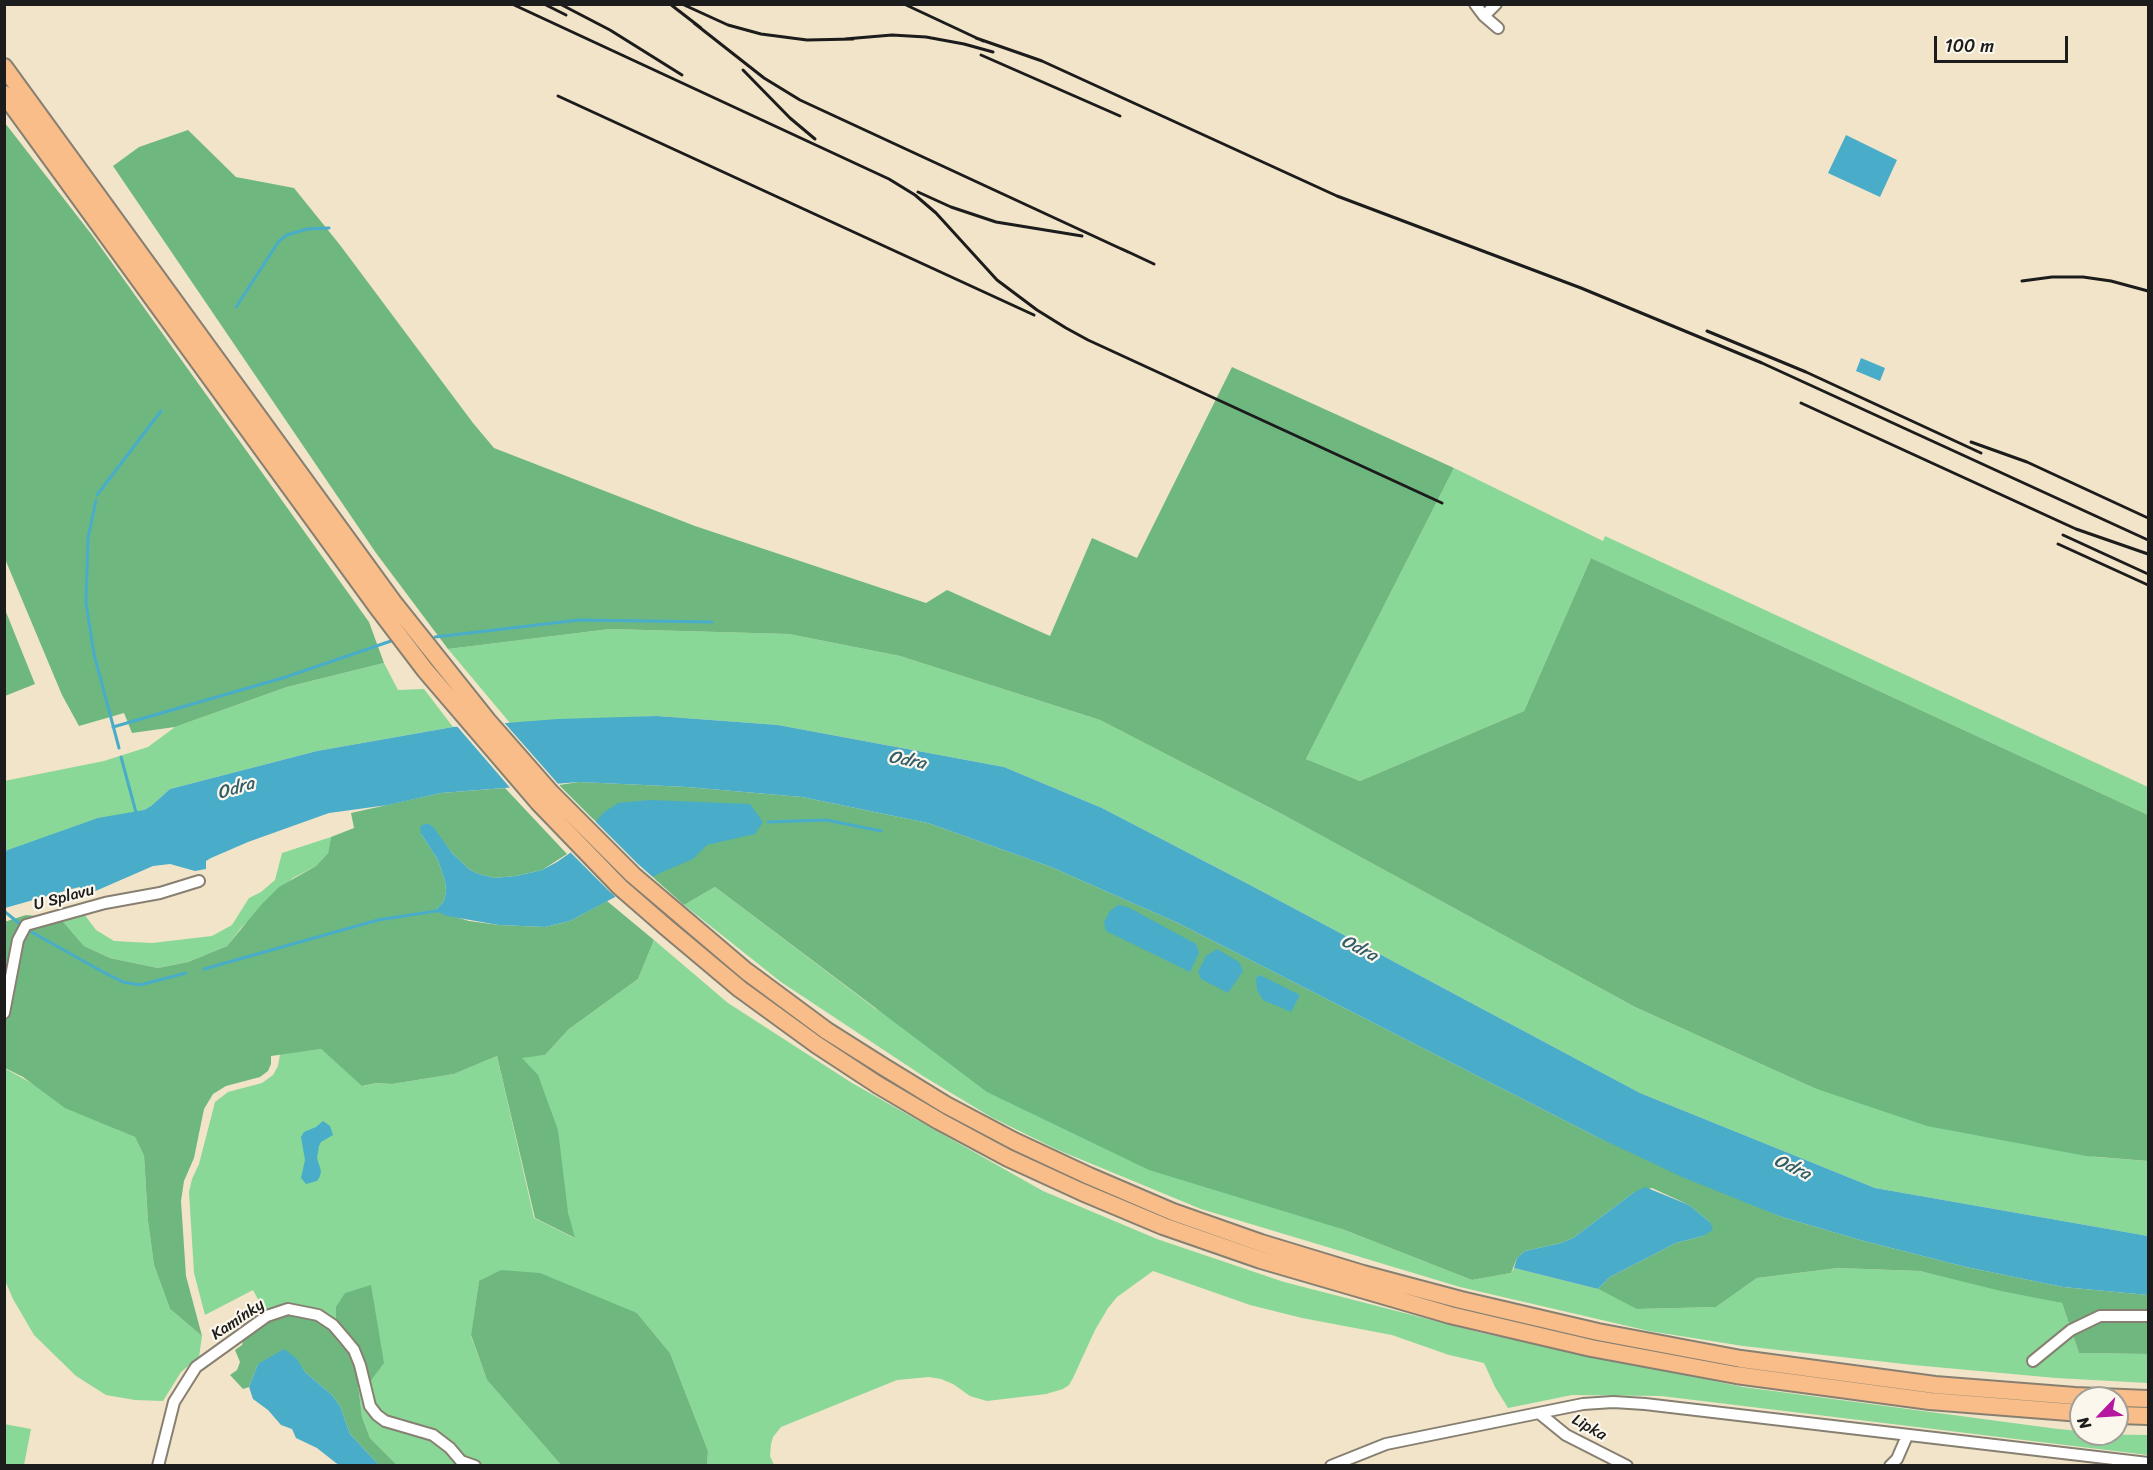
<!DOCTYPE html>
<meta charset="utf-8">
<style>
body{margin:0}
#map{position:relative;width:2153px;height:1470px;overflow:hidden;background:#f2e4c8;font-family:Sriracha,sans-serif}
canvas{display:block}
.frame{position:absolute;inset:0;border:6px solid #1c1c1c;pointer-events:none}
.north{position:absolute;left:2069px;top:1386px;width:60px;height:60px;box-sizing:border-box;background:#fbf7ec;border:2px solid #a29f99;border-radius:50%;rotate:245deg;font-size:16px;font-weight:700;line-height:24px;text-align:center;color:#1c1c1c}
.north::after{content:'';display:block;margin:auto;width:21px;height:27px;background:#b5179e;clip-path:polygon(50% 0,100% 100%,50% 72%,0 100%)}
.scale{position:absolute;left:1934px;top:36px;width:134px;height:27px;box-sizing:border-box;border:3px solid #1c1c1c;border-top:0;padding-left:8px;font-size:18px;line-height:21px;white-space:nowrap;color:#1c1c1c;-webkit-text-stroke:4px #fbf7ec;paint-order:stroke}
</style>
<div id="map">
<canvas width="2153" height="1470"></canvas>
<div class="frame"></div>
<div class="north">N</div>
<div class="scale">100 m</div>
</div>
<script>
const c = document.querySelector('canvas').getContext('2d');
c.lineJoin = 'round';
function fill(path, color) { c.fillStyle = color; c.fill(path, 'evenodd'); }
const shape = rows => new Path2D(rows.map(r => 'M' + r).join(''));
function stroke(path, color, width, dash) { c.strokeStyle = color; c.lineWidth = width; c.lineCap = dash ? 'butt' : 'round'; c.setLineDash(dash || []); c.stroke(path); }
function drawText(font, color, halo, rows, align = 'center') {
  c.font = font + ' Sriracha,sans-serif'; c.lineWidth = 4.5; c.setLineDash([]); c.textBaseline = 'middle'; c.strokeStyle = halo; c.fillStyle = color; for (const [text, x, y, turn = 0] of rows) {
    c.save(); c.translate(x, y); c.rotate((+turn || 0) * Math.PI / 180); c.textAlign = isNaN(turn) ? turn : align; if (halo) c.strokeText(text, 0, 0); c.fillText(text, 0, 0); c.restore();
  }
}
const green = shape([
 [1454,468,1603,541,1605,536,2148,787,2148,815,1591,558,1524,711,1360,781,1306,759],
 [610,629,789,634,900,656,1100,720,1280,813,1635,1007,1814,1088,2096,1157,2148,1161,2148,1236,1875,1188,1640,1093,1252,886,1102,808,1004,767,778,725,657,716,510,723,448,649],
 [384,663,398,690,424,689,453,727,317,751,170,789,151,806,144,810,5,851,4,781,104,761,148,747,175,727,287,687],
 [331,837,328,853,316,866,293,878,241,928,227,946,188,962,158,968,110,958,84,946,60,918,84,914,96,930,114,941,152,943,212,936,232,925,249,898,261,892,275,880,282,853],
 [715,887,876,1009,1342,1229,1472,1280,1511,1273,1514,1268,1598,1289,1638,1309,1716,1307,1757,1278,1838,1268,1920,1271,2062,1303,2079,1353,2148,1354,2148,1383,2056,1378,1913,1365,1743,1346,1649,1331,1460,1287,1201,1209,1058,1150,991,1117,923,1076,781,982,684,905],
 [654,940,728,1003,852,1083,1043,1191,1157,1239,1284,1282,1482,1333,1743,1387,2058,1429,2081,1431,2081,1434,2148,1435,2148,1455,1661,1396,1572,1395,1508,1408,1495,1387,1484,1363,1449,1355,1392,1335,1302,1318,1250,1305,1153,1271,1117,1297,1108,1308,1095,1330,1073,1378,1069,1385,1063,1389,1046,1394,987,1401,970,1396,953,1384,941,1379,929,1377,897,1380,781,1427,773,1437,771,1444,770,1456,774,1465,707,1465,708,1451,670,1353,637,1313,479,1281,471,1336,487,1380,561,1465,397,1465,370,1438,362,1417,356,1368,267,1316,253,1290,205,1315,194,1273,189,1192,192,1179,199,1164,215,1102,228,1092,262,1083,273,1075,278,1066,280,1054,321,1049,363,1086,378,1083,392,1084,454,1074,497,1056,534,1218,574,1238,568,1212,522,1057,545,1055,569,1029,638,979],
 [4,1068,108,1125,135,1137,144,1156,148,1221,154,1265,170,1309,202,1336,199,1357,181,1372,163,1401,135,1400,106,1395,76,1376,34,1335,13,1299,4,1278],
 [4,1424,31,1429,24,1465,5,1465]
]);
const forest = shape([
 [5,123,92,235,369,622,384,663,287,687,175,727,132,733,124,713,79,726,62,695,5,559],
 [188,130,236,177,294,188,340,245,473,423,494,448,695,526,926,603,947,590,1050,636,1092,538,1137,558,1232,367,1454,468,1306,759,1360,781,1524,711,1591,558,2148,815,2148,1161,2086,1156,1927,1126,1814,1088,1635,1007,1280,813,1100,720,900,656,789,634,610,629,448,649,376,553,113,166,139,147],
 [4,607,35,684,5,696,4,696],
 [579,782,687,787,802,797,928,823,1051,867,1178,923,1595,1136,1782,1217,1860,1240,1966,1267,2063,1287,2148,1295,2148,1354,2079,1353,2062,1303,2001,1291,1920,1271,1838,1268,1757,1278,1716,1307,1637,1309,1598,1289,1610,1277,1676,1243,1703,1236,1710,1222,1689,1205,1652,1188,1633,1193,1573,1238,1561,1243,1525,1251,1517,1258,1511,1273,1472,1280,1342,1229,1149,1170,987,1092,715,887,684,905,638,864,559,785],
 [505,788,567,854,542,870,516,876,494,878,479,874,470,870,452,853,429,824,421,834,438,860,445,881,446,891,444,901,435,911,469,921,499,925,545,927,570,921,607,901,654,940,638,979,569,1029,545,1055,522,1058,538,1075,558,1130,568,1212,575,1238,535,1218,497,1056,454,1074,392,1084,377,1083,362,1086,321,1049,271,1056,271,1064,268,1071,260,1077,226,1086,213,1094,204,1109,194,1158,184,1181,181,1201,186,1276,202,1336,170,1309,154,1265,148,1221,144,1156,135,1137,65,1108,23,1077,5,1068,4,922,26,915,60,918,84,946,110,958,158,968,188,962,227,946,261,905,279,887,316,866,328,853,331,837,354,828,351,813,441,793],
 [501,1270,540,1273,637,1313,670,1353,708,1451,707,1465,561,1465,487,1380,471,1335,479,1281],
 [371,1285,384,1363,369,1383,336,1324,336,1307,345,1293],
 [299,1313,326,1324,346,1348,356,1368,362,1417,370,1438,397,1465,379,1465,350,1434,340,1406,332,1395,305,1372,297,1360,258,1364,249,1387,243,1389,230,1375,237,1370,240,1362,235,1350,242,1345,244,1337,273,1319]
]);
const water = shape([
 [1846,135,1897,160,1880,197,1828,173],
 [1861,358,1885,368,1880,381,1856,371],
 [657,716,778,725,1004,767,1102,808,1252,886,1640,1093,1875,1188,2148,1236,2148,1295,2063,1287,1966,1267,1860,1240,1782,1217,1682,1177,1595,1136,1178,923,1051,867,928,823,802,797,687,787,579,782,441,793,388,805,329,813,248,842,211,858,206,861,206,869,195,871,170,864,153,866,91,893,79,887,5,908,5,851,98,818,144,810,151,806,170,789,317,751,453,727,558,719],
 [650,800,750,804,763,822,755,834,707,845,693,859,660,873,570,921,545,927,499,925,447,916,435,911,444,901,446,891,445,881,438,860,421,834,420,827,424,824,429,824,434,828,452,853,470,870,479,874,494,878,516,876,542,870,557,862,570,853,603,813,618,803],
 [1118,905,1128,907,1196,944,1199,953,1190,972,1106,931,1104,922,1110,911],
 [1217,949,1239,962,1243,971,1228,993,1201,979,1198,972,1206,956],
 [1260,975,1300,995,1291,1012,1263,1000,1257,990,1256,978],
 [323,1121,330,1126,333,1135,321,1142,319,1146,317,1158,321,1171,320,1176,317,1181,306,1184,301,1178,305,1160,301,1137,304,1132,316,1127],
 [1645,1187,1689,1205,1710,1222,1713,1230,1703,1236,1676,1243,1610,1277,1598,1289,1514,1268,1517,1258,1525,1251,1561,1243,1573,1238,1633,1193],
 [284,1349,297,1359,305,1372,332,1395,340,1406,350,1434,379,1465,342,1466,336,1463,317,1448,296,1438,292,1429,281,1425,268,1410,253,1399,249,1387,258,1364]
]);
const pier = shape([
 [502,720,560,786,512,790,455,724],
 [593,819,638,864,655,879,618,899,608,890,568,850]
]);
const stream = shape([
 [236,307,279,241,287,235,307,229,329,228],
 [97,495,161,411],
 [96,500,88,538,86,603,94,654,119,748],
 [435,637,579,620,712,622],
 [113,727,286,677,391,641],
 [121,757,137,816],
 [768,822,826,820,881,831],
 [4,911,20,924],
 [28,930,103,972,123,982,140,985,186,973],
 [204,969,378,920,436,911]
]);
const minor = shape([
 [1475,4,1484,16,1496,4],
 [1484,16,1498,28],
 [4,1013,18,940,26,925,105,903,160,893,199,881],
 [2033,1361,2071,1330,2100,1316,2148,1316],
 [1539,1413,1566,1435,1627,1466],
 [158,1466,174,1402,196,1367,267,1316,288,1309,318,1315,333,1325,345,1339,354,1350,360,1365,370,1406,377,1415,385,1421,433,1435,450,1448,461,1461,475,1466],
 [1331,1466,1386,1444,1583,1404,1613,1402,1645,1404,2148,1463],
 [1890,1466,1897,1459,1907,1436]
]);
const highway = shape([
 [4,67,393,602,487,720,551,793,633,875,746,971,827,1031,884,1067,946,1105,1014,1141,1089,1176,1173,1212,1261,1243,1363,1274,1461,1300,1598,1332,1741,1359,1935,1385,2075,1396,2148,1399],
 [4,94,378,608,425,670,539,803,620,887,666,927,740,989,817,1045,878,1085,939,1121,1008,1158,1082,1192,1163,1226,1261,1260,1450,1315,1591,1348,1736,1375,1930,1401,2081,1413],
 [2117,1415,2148,1416]
]);
const rail = shape([
 [512,4,889,179,915,195,936,213,997,280,1037,310,1066,328,1088,340,1442,503],
 [544,4,566,15],
 [560,4,610,30,682,75],
 [670,4,701,28],
 [682,4,728,25,761,34,807,40,853,39],
 [904,4,983,41],
 [694,23,764,78,800,100,1128,252],
 [976,38,1042,61,1337,196,1581,288,1762,363,2148,540],
 [845,39,892,35,926,37,964,44,993,52],
 [981,55,1120,116],
 [743,70,790,118,815,139],
 [558,96,1034,315],
 [918,192,951,207,996,222,1082,236],
 [1122,249,1154,264],
 [2022,281,2052,277,2083,277,2111,281,2148,291],
 [1707,331,1806,372,1981,453],
 [1801,403,2076,529,2148,554],
 [1971,442,2027,462,2148,518],
 [2063,535,2148,574],
 [2058,544,2148,585]
]);
const streetNames = [
 ["U Splavu",64,898,-15],
 ["Kamínky",238,1320,-34],
 ["Lipka",1589,1428,29]
];
const waterNames = [
 ["Odra",907,761,11],
 ["Odra",236,789,-17],
 ["Odra",1359,949,27],
 ["Odra",1792,1168,25]
];
fill(green, '#89d898');
fill(forest, '#6eb880');
fill(water, '#49acc8');
fill(pier, '#f2e4c8');
stroke(stream, '#49acc8', 3);
stroke(minor, '#878072', 14);
stroke(highway, '#878072', 20);
stroke(minor, '#fff', 10);
stroke(highway, '#f8bd89', 16);
stroke(rail, '#1c1c1c', 3);
drawText('16px', '#1c1c1c', '#fbf7ec', streetNames);
drawText('italic 18px', '#305d69', '#fbf7ec', waterNames);
</script>
